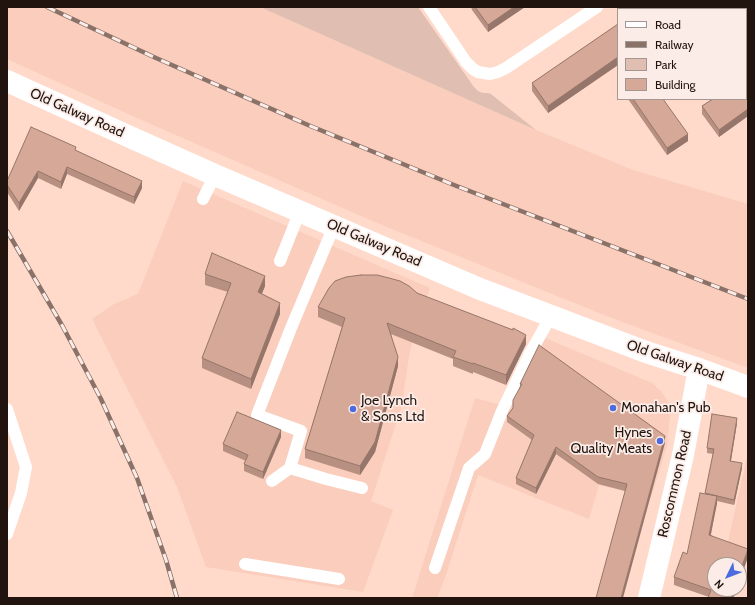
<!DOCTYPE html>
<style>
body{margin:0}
#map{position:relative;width:755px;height:605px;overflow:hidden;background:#ffdacb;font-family:Cabin,sans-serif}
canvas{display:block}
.frame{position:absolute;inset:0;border:8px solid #21140f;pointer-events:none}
.legend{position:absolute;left:617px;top:8px;width:130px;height:92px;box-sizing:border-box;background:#fcece7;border:1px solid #a49691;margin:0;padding:5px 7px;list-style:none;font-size:12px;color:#21140f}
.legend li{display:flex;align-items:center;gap:8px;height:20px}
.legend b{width:20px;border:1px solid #a49691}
.north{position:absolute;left:707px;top:557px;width:40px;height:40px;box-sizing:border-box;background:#fcece7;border:1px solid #a49691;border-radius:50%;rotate:227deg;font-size:11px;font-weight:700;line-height:16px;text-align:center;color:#21140f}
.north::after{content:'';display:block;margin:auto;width:14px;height:18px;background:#4c6bdf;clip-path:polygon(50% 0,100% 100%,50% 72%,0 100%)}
</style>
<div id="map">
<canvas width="755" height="605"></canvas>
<div class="frame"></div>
<ul class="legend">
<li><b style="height:5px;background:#fff"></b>Road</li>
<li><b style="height:5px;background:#8a7268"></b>Railway</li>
<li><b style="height:11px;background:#e0bfb2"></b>Park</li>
<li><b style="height:11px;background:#d6a897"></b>Building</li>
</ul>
<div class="north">N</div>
</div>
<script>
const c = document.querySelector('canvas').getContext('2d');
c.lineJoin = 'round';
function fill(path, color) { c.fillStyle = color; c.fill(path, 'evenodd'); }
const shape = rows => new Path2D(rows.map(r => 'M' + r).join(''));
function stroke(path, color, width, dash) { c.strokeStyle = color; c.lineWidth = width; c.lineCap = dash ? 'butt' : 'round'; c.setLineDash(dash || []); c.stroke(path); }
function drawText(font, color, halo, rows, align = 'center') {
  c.font = font + ' Cabin,sans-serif'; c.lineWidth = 3.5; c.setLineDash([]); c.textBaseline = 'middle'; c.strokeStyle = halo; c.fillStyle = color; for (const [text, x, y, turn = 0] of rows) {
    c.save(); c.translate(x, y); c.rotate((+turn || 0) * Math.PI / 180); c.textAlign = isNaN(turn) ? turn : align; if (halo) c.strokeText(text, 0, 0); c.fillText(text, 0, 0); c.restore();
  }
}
const built = shape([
 [7,7,260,7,536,130,633,170,748,204,748,368,609,317,377,223,137,118,7,59],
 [183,181,430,288,415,329,409,356,402,405,371,501,393,510,363,592,206,567,177,487,92,319,114,304,138,294],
 [538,335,652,383,661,391,671,406,667,446,651,498,599,485,589,519,478,475,446,575,437,598,412,598,475,398,501,405],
 [748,452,748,549,728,542]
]);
const green = shape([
 [260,7,418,7,474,87,478,91,483,93,488,93,491,94,536,130]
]);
const lane = shape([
 [429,7,466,62,473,69,478,72,490,74,498,72,506,68,597,7],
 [203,199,215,175],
 [280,261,300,211],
 [7,409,26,467,21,493,7,534],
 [290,468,326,479,362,488],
 [272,481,290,468,301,431,257,415,291,328,334,226],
 [245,564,339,579],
 [435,568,469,468,485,454,502,411,529,355,551,316]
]);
const street = shape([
 [708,7,709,9],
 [746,45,748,43]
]);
const secondary = shape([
 [7,81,130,137,215,175,480,289,646,352,699,369,748,387],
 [649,598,683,455,699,369]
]);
const rail = shape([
 [47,7,156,58,308,125,454,185,748,299],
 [7,231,63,327,101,399,137,478,166,560,177,598]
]);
const wall = shape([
 [471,7,525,7,488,32,472,10],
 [618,24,618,65,548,113,532,91,532,83],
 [748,74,748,116,719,137,702,114,702,106],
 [628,99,663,99,688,141,667,155],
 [76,151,142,188,134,204,67,174,61,189,38,178,19,211,7,192,7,181],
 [205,274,265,286,262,294,280,314,251,389,202,368,202,358,228,292,205,285],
 [417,293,526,344,506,385,473,372,473,374,453,366,453,359,391,334,398,366,375,452,360,475,305,458,305,449,342,327,318,317,318,307],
 [520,384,665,443,625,491,598,484,556,454,536,494,516,484,516,478,532,440,507,422,507,416,513,408,520,386],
 [737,423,731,461,742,468,734,505,717,501,711,535,748,557,739,582,739,565,715,589,737,589,734,597,709,597,674,585,674,577,687,554,705,494,713,454,707,453,707,448],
 [281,437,263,479,244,471,244,464,246,461,223,451,223,444]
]);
const shadedWall = shape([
 [514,7,525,7,488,32,488,25],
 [691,7,693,7,693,9,688,9],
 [618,57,618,65,548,113,548,106],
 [748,109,748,116,719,137,719,130],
 [688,134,688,141,667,155,667,148],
 [67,167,67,174,61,189,61,182],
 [38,171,38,178,19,211,19,203],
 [142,181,142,188,134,204,134,197],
 [265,276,265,286,258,302,258,292],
 [280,303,280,314,251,389,251,379],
 [526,335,526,344,506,385,506,375],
 [398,357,398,366,375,452,360,475,360,466],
 [737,418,737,423,730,466,730,461],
 [281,430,281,437,263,479,263,472],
 [665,436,665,443,623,598,621,598],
 [556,447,556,454,536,494,536,488],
 [742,463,742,468,734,505,734,500],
 [717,496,717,504,709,542,709,535],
 [748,550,748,557,739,582,739,575],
 [734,589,737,589,733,598,731,597]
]);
const building = shape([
 [475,7,514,7,488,25,475,7],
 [643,7,691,7,688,9,640,9,643,7],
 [618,24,618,57,548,106,532,83,618,24],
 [748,74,748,109,719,130,702,106,713,99,746,99,746,76,748,74],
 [633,99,663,99,688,134,667,148,633,99],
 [31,127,76,147,75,150,142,181,134,197,67,167,61,182,38,171,19,203,7,185,7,181,31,127],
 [212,253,265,276,258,292,280,303,251,379,202,358,231,283,205,274,212,253],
 [361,275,377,275,389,278,400,281,409,286,417,293,513,330,513,328,526,335,506,375,473,363,473,364,453,357,456,351,387,323,398,357,375,442,360,466,305,449,345,318,318,307,329,288,335,281,346,277,361,275],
 [539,345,665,436,621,598,596,598,627,484,598,477,556,447,536,488,516,478,534,435,507,416,513,408,513,400,522,384,520,384,539,345],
 [237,412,281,430,263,472,244,464,248,455,223,444,237,412],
 [712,414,737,418,730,461,742,463,734,500,705,493,714,449,707,448,712,414],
 [700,493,717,496,709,535,748,549,739,575,739,565,715,565,715,589,734,589,731,597,735,598,708,598,711,590,674,577,683,552,687,554,700,493]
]);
const markers = [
 [613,408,4,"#4c6bdf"],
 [353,409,4,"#4c6bdf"],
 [660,441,4,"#4c6bdf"]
];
const streetNames = [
 ["Old Galway Road",77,113,24],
 ["Old Galway Road",374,243,23],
 ["Old Galway Road",675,361,19],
 ["Roscommon Road",675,484,-77]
];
const poiNames = [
 ["Joe Lynch",361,401],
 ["& Sons Ltd",361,417],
 ["Monahan's Pub",621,408],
 ["Hynes",652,433,"right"],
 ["Quality Meats",652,449,"right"]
];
fill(built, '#facdbc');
fill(green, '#e0bfb2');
stroke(lane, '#fff', 12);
stroke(street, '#fff', 22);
stroke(secondary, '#fff', 22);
stroke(rail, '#8a7268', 4.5);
stroke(rail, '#fcece7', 3, [9]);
fill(wall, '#b89082');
fill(shadedWall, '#96766a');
fill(building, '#d6a897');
stroke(building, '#96766a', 1);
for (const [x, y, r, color] of markers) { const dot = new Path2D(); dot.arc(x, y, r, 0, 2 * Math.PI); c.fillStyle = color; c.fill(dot); stroke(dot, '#fcece7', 1.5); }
drawText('14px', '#21140f', '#fcece7', streetNames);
drawText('14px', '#21140f', '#fcece7', poiNames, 'left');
</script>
